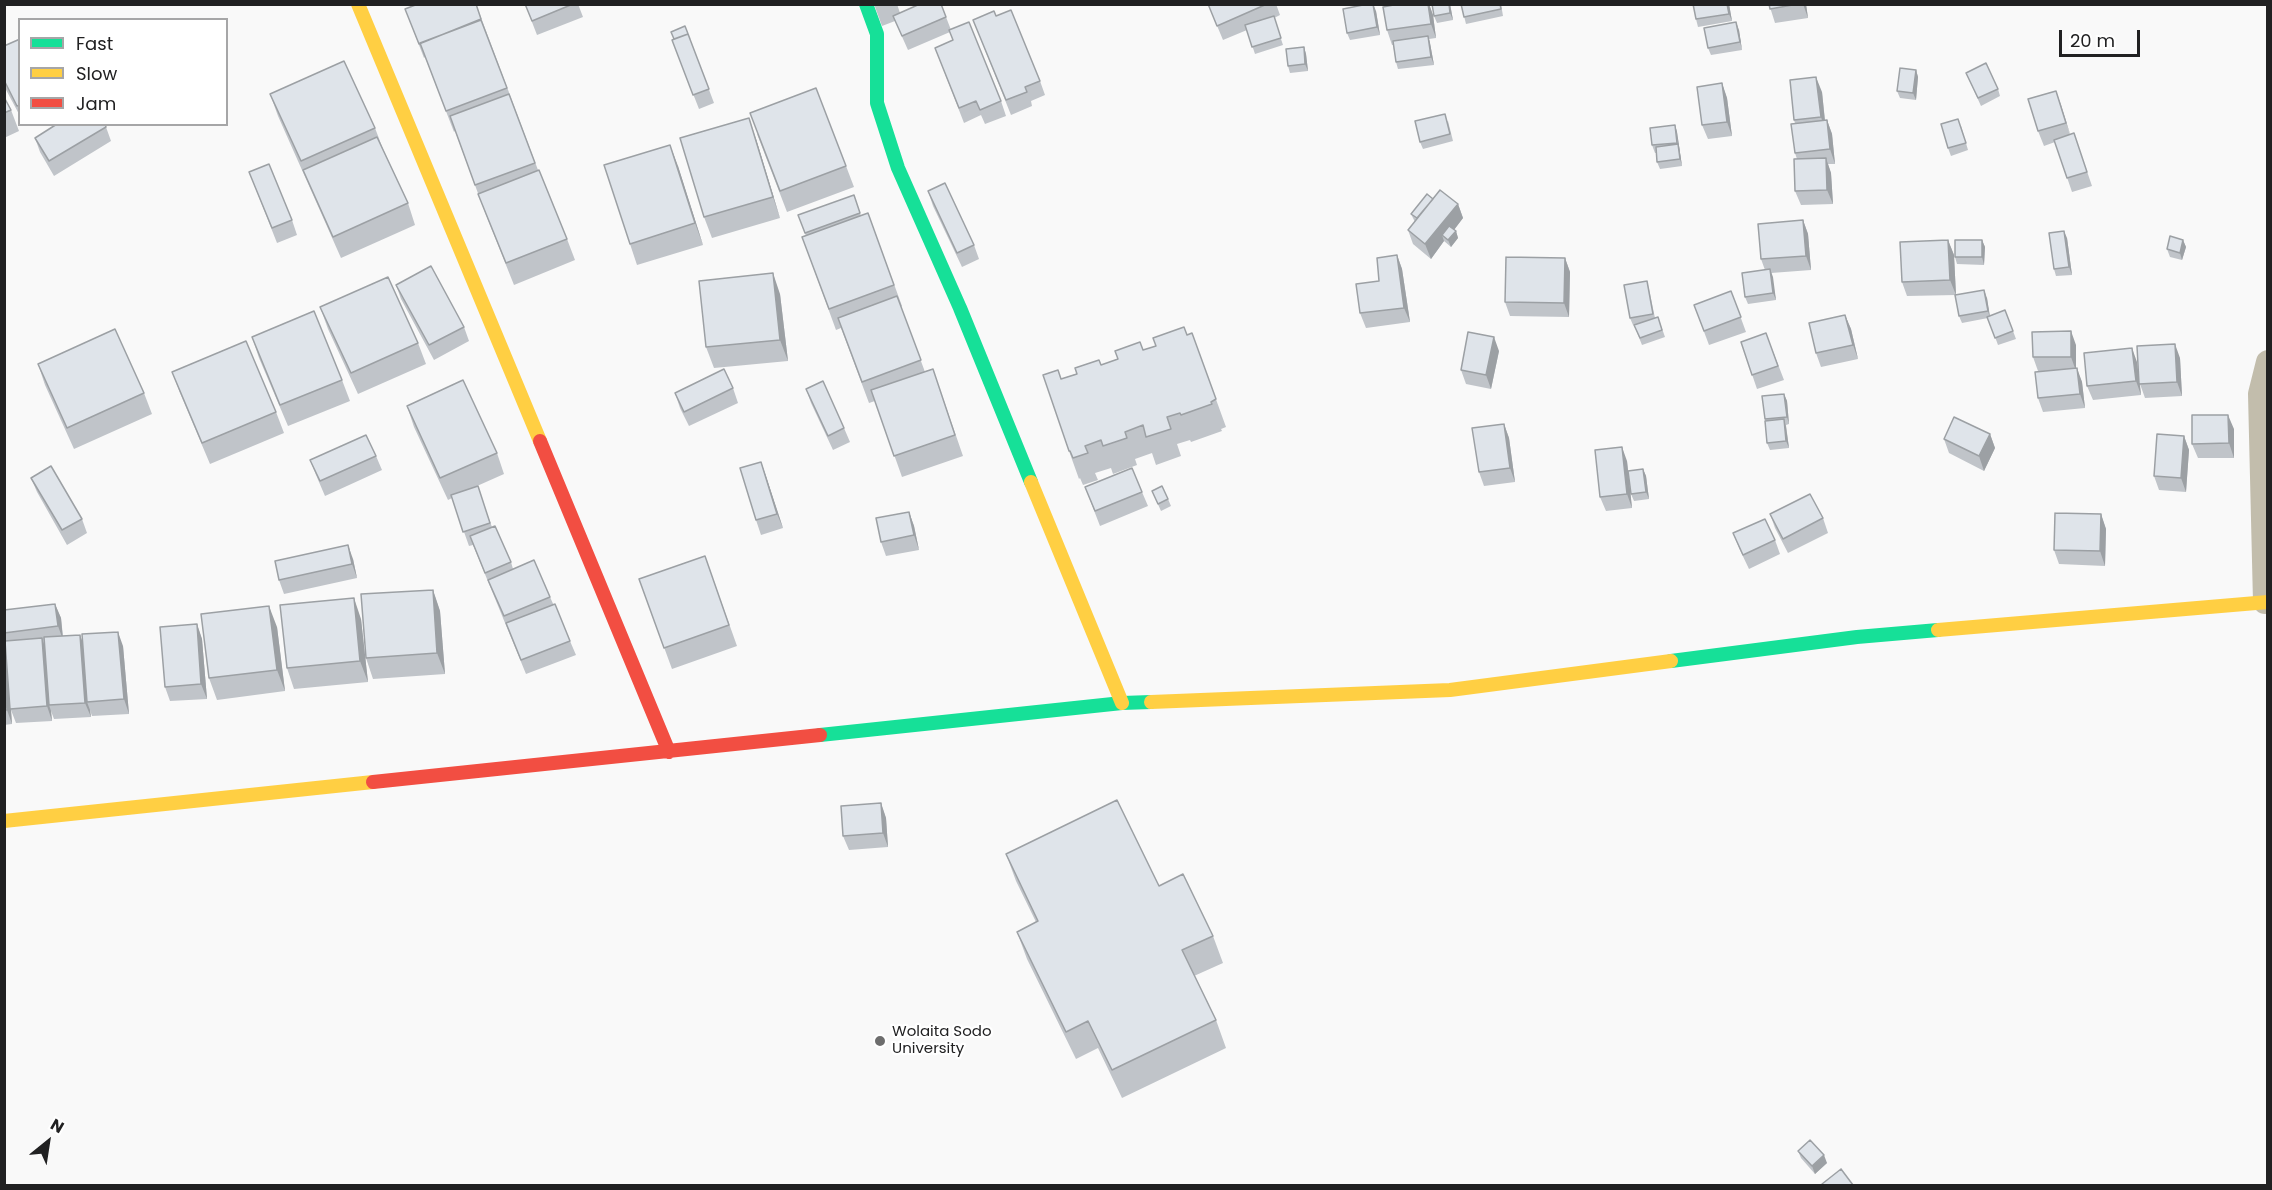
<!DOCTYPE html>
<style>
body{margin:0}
#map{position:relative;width:2272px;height:1190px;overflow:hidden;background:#f9f9f9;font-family:Poppins,sans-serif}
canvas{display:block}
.frame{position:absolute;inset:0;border:6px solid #212122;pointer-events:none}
.legend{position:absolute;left:18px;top:18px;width:210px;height:108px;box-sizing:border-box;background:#fff;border:2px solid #a6a6a7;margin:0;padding:8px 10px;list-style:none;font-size:18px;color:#212122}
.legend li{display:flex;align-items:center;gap:12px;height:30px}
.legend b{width:30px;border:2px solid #a6a6a7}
.north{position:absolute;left:18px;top:1112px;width:60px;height:60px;-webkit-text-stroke:4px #fff;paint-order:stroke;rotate:30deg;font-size:16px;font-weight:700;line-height:24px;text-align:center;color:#212122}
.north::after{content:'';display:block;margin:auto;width:21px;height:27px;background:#212122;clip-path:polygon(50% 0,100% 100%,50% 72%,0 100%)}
.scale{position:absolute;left:2059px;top:30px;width:81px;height:27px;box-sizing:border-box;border:3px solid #212122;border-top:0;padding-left:8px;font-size:18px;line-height:21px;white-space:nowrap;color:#212122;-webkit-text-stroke:4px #fff;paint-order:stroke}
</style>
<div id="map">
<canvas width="2272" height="1190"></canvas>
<div class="frame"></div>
<ul class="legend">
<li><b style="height:8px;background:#16e098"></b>Fast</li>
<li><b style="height:8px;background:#ffcf43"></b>Slow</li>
<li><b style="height:8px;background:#f24e42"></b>Jam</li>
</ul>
<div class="north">N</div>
<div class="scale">20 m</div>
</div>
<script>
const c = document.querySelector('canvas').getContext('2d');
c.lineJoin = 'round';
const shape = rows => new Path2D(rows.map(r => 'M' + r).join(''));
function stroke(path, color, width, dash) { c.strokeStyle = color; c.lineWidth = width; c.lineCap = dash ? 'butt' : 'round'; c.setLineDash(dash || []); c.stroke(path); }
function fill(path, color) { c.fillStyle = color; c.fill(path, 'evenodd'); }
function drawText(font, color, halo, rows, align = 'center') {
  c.font = font + ' Poppins,sans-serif'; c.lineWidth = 4.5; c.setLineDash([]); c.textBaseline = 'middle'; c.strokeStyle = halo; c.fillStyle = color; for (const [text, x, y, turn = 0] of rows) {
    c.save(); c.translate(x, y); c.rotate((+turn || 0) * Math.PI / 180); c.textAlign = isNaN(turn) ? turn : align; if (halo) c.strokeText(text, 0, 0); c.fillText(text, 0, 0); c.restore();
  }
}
const street = shape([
 [2265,602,2260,394,2268,362]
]);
const fast = shape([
 [866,4,877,34,877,103,898,168,960,308,1031,482],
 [1671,661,1857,637,1938,630],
 [820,735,1122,703,1151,702]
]);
const slow = shape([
 [358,4,540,441],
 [1031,482,1122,703],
 [1938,630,2268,602],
 [1151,702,1450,690,1671,661],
 [4,821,373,782]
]);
const jam = shape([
 [540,441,669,752],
 [373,782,820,735]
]);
const wall = shape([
 [476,4,538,170,567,239,575,260,514,285,486,215,455,131,454,132,425,57,424,58,405,9],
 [525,4,578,4,583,17,537,35],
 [874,4,897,4,900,13,946,17,951,30,1001,101,1006,116,985,124,981,115,964,123,935,48,953,41,950,32,908,50,895,21,882,26],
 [1208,4,1276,4,1280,15,1274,18,1283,45,1255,54,1247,30,1223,40],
 [1399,4,1429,4,1433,15,1436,38,1429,39,1430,43,1434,65,1398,69,1396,62,1393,45,1392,45,1387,30],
 [1432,4,1450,4,1453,20,1437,23,1434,16],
 [1461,4,1501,4,1503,16,1466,24],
 [1729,4,1732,21,1698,27,1696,19],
 [1769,4,1806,4,1808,18,1775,23],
 [1376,11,1380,35,1350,40,1347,33],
 [996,16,1040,81,1045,95,1031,101,1032,106,1011,115,973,20],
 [1739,30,1742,50,1711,55,1708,48],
 [20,39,20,116,4,86,4,46],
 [690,39,714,103,699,109,672,40],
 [1304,47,1306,54,1308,71,1290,73,1288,66],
 [1916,70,1918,77,1916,100,1900,98,1897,91],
 [1966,73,1998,89,2000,96,1981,106],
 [1722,83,1727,98,1732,136,1708,139,1702,125],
 [2056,91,2070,135,2074,133,2092,186,2072,192,2055,142,2044,146,2038,131],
 [1822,92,1825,120,1827,120,1832,134,1835,164,1828,164,1831,173,1833,204,1801,205,1795,191,1797,159,1795,153,1795,123,1794,120],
 [270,94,375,128,383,149,408,203,415,225,341,258,278,116],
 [4,97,11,110,19,131,4,138],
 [1448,121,1453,141,1423,149,1420,142],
 [1675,125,1677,132,1682,166,1660,169,1657,162,1656,153,1655,153,1652,145],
 [1961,126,1968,150,1951,156,1948,148],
 [106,127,111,141,54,176,40,152,35,138],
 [757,134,846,166,854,187,787,212],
 [756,139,780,218,712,238,704,217],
 [678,166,703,245,637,265,630,244],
 [249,172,292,220,297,235,277,243],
 [928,191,974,245,979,259,962,267,933,206],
 [854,195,861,216,868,213,902,306,901,307,925,372,933,369,963,456,902,477,875,401,869,403,841,328,836,330,802,237,806,236,798,215],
 [1433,199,1458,204,1463,218,1454,230,1456,231,1458,238,1451,247,1444,241,1431,259,1413,244,1408,230,1415,222,1411,214],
 [1803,220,1808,234,1811,270,1771,273,1776,300,1748,304,1745,297,1765,270,1761,259],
 [2067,238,2072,275,2056,276,2054,269],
 [1948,240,1954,255,1956,295,1907,296,1902,282],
 [1982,240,1985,247,1984,265,1957,264,1955,257],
 [2183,240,2186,247,2182,260,2170,257,2167,249],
 [1397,255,1402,269,1410,322,1366,328,1360,313,1379,281],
 [1565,258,1570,272,1569,317,1510,316,1505,302],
 [1647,281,1649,289,1655,318,1658,317,1665,337,1642,345,1634,325,1636,324,1633,325,1630,318],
 [396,285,464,327,469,341,434,360,401,299],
 [1731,291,1746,332,1709,345,1694,305],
 [780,294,788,361,714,368,706,347],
 [1987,298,1990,316,2013,331,2016,339,1998,345,1988,318,1962,323,1959,316],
 [320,307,418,343,426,364,358,394,328,329],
 [1845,315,1851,329,1858,359,1821,367,1816,353],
 [1192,333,1226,427,1221,429,1222,431,1191,442,1190,440,1177,444,1181,456,1156,465,1152,453,1135,459,1137,465,1113,474,1111,468,1095,473,1098,480,1083,485,1080,478,1079,479,1069,451,1061,379],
 [1766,333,1784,380,1757,389,1741,342],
 [252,337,342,380,350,401,288,426,259,358],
 [2076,345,2076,368,2082,382,2085,408,2043,412,2038,398,2038,371,2033,357],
 [1499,351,1491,389,1466,384,1461,370],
 [2180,358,2182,396,2145,398,2140,384,2141,395,2093,400,2087,386,2137,362,2139,382],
 [38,364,144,393,152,414,74,449,45,385],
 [172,372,276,412,284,433,210,464,180,393],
 [733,388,738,403,689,426,680,408,675,393],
 [806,389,844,428,850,442,833,450,811,403],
 [1784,394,1787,401,1789,424,1786,425,1789,448,1770,450,1767,443,1765,419],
 [407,406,497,453,504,474,477,486,492,527,511,562,513,569,550,597,570,641,576,655,526,674,473,545,469,546,452,498,448,500,414,427],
 [1504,424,1509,438,1515,482,1484,486,1479,472],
 [2234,429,2234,458,2198,458,2192,444],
 [1990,434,1995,448,1984,471,1949,453,1944,439],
 [2184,436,2189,450,2186,492,2159,490,2154,476],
 [376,456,382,470,325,496,316,475,310,460],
 [1627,461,1632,508,1606,511,1600,497],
 [761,462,783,528,761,535,756,520],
 [1643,469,1646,476,1649,499,1634,501,1631,494],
 [31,478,82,519,87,533,67,545,37,492],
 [1085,487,1142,492,1148,506,1100,526],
 [1152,491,1168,499,1171,506,1161,511],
 [909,512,914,526,919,550,886,556,881,542],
 [1770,514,1823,518,1828,533,1788,553,1775,528],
 [2101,514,2106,529,2105,566,2059,564,2054,550],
 [1733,533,1775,540,1780,554,1749,569,1739,548],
 [705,556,737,646,672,669,639,579],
 [353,559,357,578,284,594,279,580],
 [433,590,440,611,445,674,373,679,366,658],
 [55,604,61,618,63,636,80,635,83,643,123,646,129,714,92,716,90,710,91,717,54,719,51,711,52,721,16,723,11,710,12,724,4,725,4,650,6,655,6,648,4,648,4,610],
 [361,619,368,682,294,689,287,668],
 [197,624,202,639,207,699,170,701,165,687],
 [277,627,285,691,217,700,209,678],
 [881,803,886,818,888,847,849,850,843,836],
 [1006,854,1159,886,1213,936,1223,963,1194,976,1216,1020,1226,1048,1122,1098,1098,1048,1076,1059,1027,959,1017,932,1036,922,1016,881],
 [1798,1151,1827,1163,1815,1174,1801,1158]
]);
const shadedWall = shape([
 [1373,4,1376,11,1380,35,1377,27],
 [1428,4,1429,4,1433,15,1436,38,1431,24],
 [1449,4,1450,4,1453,20,1450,13],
 [1727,4,1729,4,1732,21,1729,14],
 [1803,4,1806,4,1808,18],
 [1736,22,1739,30,1742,50,1740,42],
 [1428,36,1430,43,1434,65,1431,57],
 [1304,47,1306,54,1308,71,1305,64],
 [1916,70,1918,77,1916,100,1913,93],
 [1816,77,1822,92,1826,132,1821,117],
 [1722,83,1727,98,1732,136,1727,122],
 [2056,91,2061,105,2071,137,2066,123],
 [749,118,756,139,780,218,773,197],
 [1827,120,1832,134,1835,164,1830,149],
 [1675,125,1677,132,1682,166,1680,159],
 [670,145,678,166,703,245,695,223],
 [1826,158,1831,173,1833,204,1827,190],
 [1458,204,1463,218,1447,239,1442,235,1444,241,1431,259,1425,244],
 [1803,220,1808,234,1811,270,1806,256],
 [1456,231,1458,238,1451,247,1448,240],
 [2064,231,2067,238,2072,275,2069,267],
 [1948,240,1954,255,1956,295,1950,280],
 [1982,240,1985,247,1984,265,1982,257],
 [2183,240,2186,247,2182,260,2180,253],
 [1397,255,1402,269,1410,322,1404,308],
 [1565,258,1570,272,1569,317,1564,303],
 [1770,269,1773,277,1776,300,1773,293],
 [773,273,780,294,788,361,780,340],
 [1984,290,1987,298,1990,318,1988,311],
 [1845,315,1851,329,1858,359,1853,345],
 [2071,331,2076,345,2076,371,2071,357],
 [1494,337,1499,351,1491,389,1486,375],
 [2175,344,2180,358,2182,396,2177,382],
 [2132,348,2137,362,2141,395,2136,381],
 [2077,368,2082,382,2085,408,2080,394],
 [1784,394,1787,401,1789,424,1787,417],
 [2228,415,2234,429,2234,458,2229,443],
 [1784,419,1786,427,1789,448,1786,441],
 [1504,424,1509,438,1515,482,1510,468],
 [1990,434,1995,448,1984,471,1979,456],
 [2184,436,2189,450,2186,492,2181,478],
 [1622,447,1627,461,1632,508,1627,494],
 [761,462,766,476,783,528,777,514],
 [1643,469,1646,476,1649,499,1646,492],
 [909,512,914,526,919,550,914,535],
 [2101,514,2106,529,2105,566,2100,551],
 [348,545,353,559,357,578,352,564],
 [433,590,440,611,445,674,437,653],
 [354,598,361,619,368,682,360,661],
 [55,604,61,618,63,640,58,626],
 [269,606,277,627,285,691,277,670],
 [197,624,202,639,207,699,201,684],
 [118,632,123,646,129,714,124,699],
 [80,635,85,649,87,702,90,710,91,717,85,703],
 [42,638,47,653,49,705,51,711,52,721,47,706],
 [4,650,7,656,12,724,7,710,4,680],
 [881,803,886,818,888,847,883,833],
 [1824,1155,1827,1163,1815,1174,1812,1166]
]);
const building = shape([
 [418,4,476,4,481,19,419,44,405,9,418,4],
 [525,4,573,4,532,21,525,4],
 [920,4,941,4,946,17,902,36,893,16,920,4],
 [1208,4,1267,4,1217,26,1208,4],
 [1368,4,1373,4,1377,27,1347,33,1343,9,1368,4],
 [1399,4,1428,4,1431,24,1387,30,1383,7,1399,4],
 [1432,4,1449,4,1450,13,1434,16,1432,4],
 [1461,4,1500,4,1501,9,1464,17,1461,4],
 [1693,4,1727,4,1729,14,1696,19,1693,4],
 [1769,4,1798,4,1770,9,1769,4],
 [1011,10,1040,81,1025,87,1027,92,1006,100,973,20,994,11,996,16,1011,10],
 [1274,16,1281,38,1252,47,1245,25,1274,16],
 [481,20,507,88,446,111,420,43,481,20],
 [969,22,1001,101,980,110,976,101,959,108,935,48,953,40,949,30,969,22],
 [1736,22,1740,42,1708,48,1704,28,1736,22],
 [685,26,690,39,688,34,674,39,671,32,685,26],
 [688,34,709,89,693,95,672,40,688,34],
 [1428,36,1431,57,1396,62,1393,41,1428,36],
 [20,39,20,105,17,106,4,80,4,46,20,39],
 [1304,47,1305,64,1288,66,1286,49,1304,47],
 [344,61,375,128,301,161,270,94,344,61],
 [1986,63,1998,89,1978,98,1966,73,1986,63],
 [1900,68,1916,70,1913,93,1897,91,1900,68],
 [1816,77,1821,117,1794,120,1790,80,1816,77],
 [1722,83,1727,122,1702,125,1697,87,1722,83],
 [816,88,846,166,780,191,750,113,816,88],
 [2056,91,2066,123,2038,131,2028,99,2056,91],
 [509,94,535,163,475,185,450,116,509,94],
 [4,97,11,110,4,113,4,97],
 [1445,114,1450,134,1420,142,1415,121,1445,114],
 [749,118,773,197,704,217,680,138,749,118],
 [1958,119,1966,143,1948,148,1941,124,1958,119],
 [1827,120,1830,149,1795,153,1791,124,1827,120],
 [57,124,105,124,106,127,49,161,35,138,57,124],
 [1675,125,1677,143,1652,145,1650,128,1675,125],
 [2074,133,2087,172,2067,178,2054,140,2074,133],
 [377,137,408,203,333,237,303,170,377,137],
 [1678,144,1680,159,1657,162,1656,147,1678,144],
 [670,145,695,223,630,244,604,165,670,145],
 [1826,158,1827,190,1795,191,1794,159,1826,158],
 [269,164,292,220,272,228,249,172,269,164],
 [539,170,567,239,506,263,478,194,539,170],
 [945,183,974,245,957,253,928,191,945,183],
 [1440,190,1458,204,1425,244,1408,230,1440,190],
 [1427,194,1433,199,1417,218,1411,214,1427,194],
 [854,195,860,213,805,233,798,215,854,195],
 [868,213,894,285,829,309,802,237,868,213],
 [1803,220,1806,256,1761,259,1758,224,1803,220],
 [1449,226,1456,231,1448,240,1442,235,1449,226],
 [2064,231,2069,267,2054,269,2049,233,2064,231],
 [2170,236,2183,240,2180,253,2167,249,2170,236],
 [1948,240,1950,280,1902,282,1900,242,1948,240],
 [1955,240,1982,240,1982,257,1955,257,1955,240],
 [1397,255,1404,308,1360,313,1356,284,1379,281,1377,258,1397,255],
 [1506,257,1565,258,1564,303,1505,302,1506,257],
 [431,266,464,327,429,345,396,285,431,266],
 [1770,269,1773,293,1745,297,1742,273,1770,269],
 [773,273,780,340,706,347,699,281,773,273],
 [388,277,418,343,351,373,320,307,388,277],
 [1647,281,1653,314,1630,318,1624,285,1647,281],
 [1984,290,1988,311,1959,316,1955,295,1984,290],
 [1731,291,1741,317,1704,331,1694,305,1731,291],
 [897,296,921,360,862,382,838,318,897,296],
 [2005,310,2013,331,1995,338,1987,317,2005,310],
 [314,311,342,380,280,405,252,337,314,311],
 [1845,315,1853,345,1816,353,1809,323,1845,315],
 [1658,317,1662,330,1640,338,1634,325,1658,317],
 [1184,327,1187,335,1192,333,1216,399,1211,402,1212,404,1181,415,1180,413,1167,417,1171,429,1146,437,1143,425,1125,432,1127,438,1103,446,1101,440,1085,446,1088,453,1073,458,1070,451,1069,451,1043,375,1058,370,1061,379,1077,374,1075,368,1099,360,1101,365,1118,359,1115,351,1140,342,1143,350,1156,346,1153,338,1184,327],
 [115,329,144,393,67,428,38,364,115,329],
 [2071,331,2071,357,2033,357,2032,332,2071,331],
 [1468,332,1494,337,1486,375,1461,370,1468,332],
 [1766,333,1778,366,1752,375,1741,342,1766,333],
 [246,341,276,412,202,443,172,372,246,341],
 [2175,344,2177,382,2139,384,2137,346,2175,344],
 [2132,348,2136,381,2087,386,2084,353,2132,348],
 [2077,368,2080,394,2038,398,2035,372,2077,368],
 [724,369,733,388,684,412,675,393,724,369],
 [933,369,955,435,894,456,871,390,933,369],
 [463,380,497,453,440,478,407,406,463,380],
 [823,381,844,428,828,436,806,389,823,381],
 [1784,394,1787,417,1765,419,1762,396,1784,394],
 [2192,415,2228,415,2229,443,2192,444,2192,415],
 [1954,417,1990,434,1979,456,1944,439,1954,417],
 [1784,419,1786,441,1767,443,1765,421,1784,419],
 [1504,424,1510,468,1479,472,1472,428,1504,424],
 [2157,434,2184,436,2181,478,2154,476,2157,434],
 [366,435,376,456,320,481,310,460,366,435],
 [1622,447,1627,494,1600,497,1595,450,1622,447],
 [761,462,777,514,756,520,740,468,761,462],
 [51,466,82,519,62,530,31,478,51,466],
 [1132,468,1142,492,1095,511,1085,487,1132,468],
 [1643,469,1646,492,1631,494,1628,471,1643,469],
 [478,486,490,523,463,532,451,495,478,486],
 [1162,486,1168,499,1158,504,1152,491,1162,486],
 [1810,494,1823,518,1783,539,1770,514,1810,494],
 [909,512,914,535,881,542,876,518,909,512],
 [2055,513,2101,514,2100,551,2054,550,2055,513],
 [1765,519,1775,540,1743,555,1733,533,1765,519],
 [495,526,511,562,485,573,470,536,495,526],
 [348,545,352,564,279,580,275,561,348,545],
 [705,556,729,625,664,648,639,579,705,556],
 [534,560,550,597,504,616,488,580,534,560],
 [433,590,437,653,366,658,361,594,433,590],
 [354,598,360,661,287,668,280,605,354,598],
 [55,604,58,626,4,633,4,610,55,604],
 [555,604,570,641,521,660,506,623,555,604],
 [269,606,277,670,209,678,201,614,269,606],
 [197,624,201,684,165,687,160,627,197,624],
 [118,632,124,699,87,702,82,634,118,632],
 [80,635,85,703,49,705,44,637,80,635],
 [42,638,47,706,10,709,5,641,42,638],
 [4,680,7,710,4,710,4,680],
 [1117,800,1159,886,1183,874,1213,936,1182,950,1216,1020,1112,1070,1088,1021,1066,1032,1017,932,1038,921,1006,854,1117,800],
 [881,803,883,833,843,836,841,806,881,803],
 [1810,1140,1824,1155,1812,1166,1798,1151,1810,1140],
 [1841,1169,1853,1185,1823,1185,1822,1184,1841,1169]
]);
const markers = [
 [880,1041,6,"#6d6d6d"]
];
const poiNames = [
 ["Wolaita Sodo",892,1032],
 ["University",892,1049]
];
stroke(street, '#c2bdac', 24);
stroke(fast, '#16e098', 14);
stroke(slow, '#ffcf43', 14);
stroke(jam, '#f24e42', 14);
fill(wall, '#c0c4c9');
fill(shadedWall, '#9ca0a4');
fill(building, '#dfe4ea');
stroke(building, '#9ca0a4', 1.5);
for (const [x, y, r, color] of markers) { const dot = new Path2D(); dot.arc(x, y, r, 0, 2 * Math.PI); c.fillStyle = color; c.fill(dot); stroke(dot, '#fff', 2); }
drawText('15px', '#212122', '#fff', poiNames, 'left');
</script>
